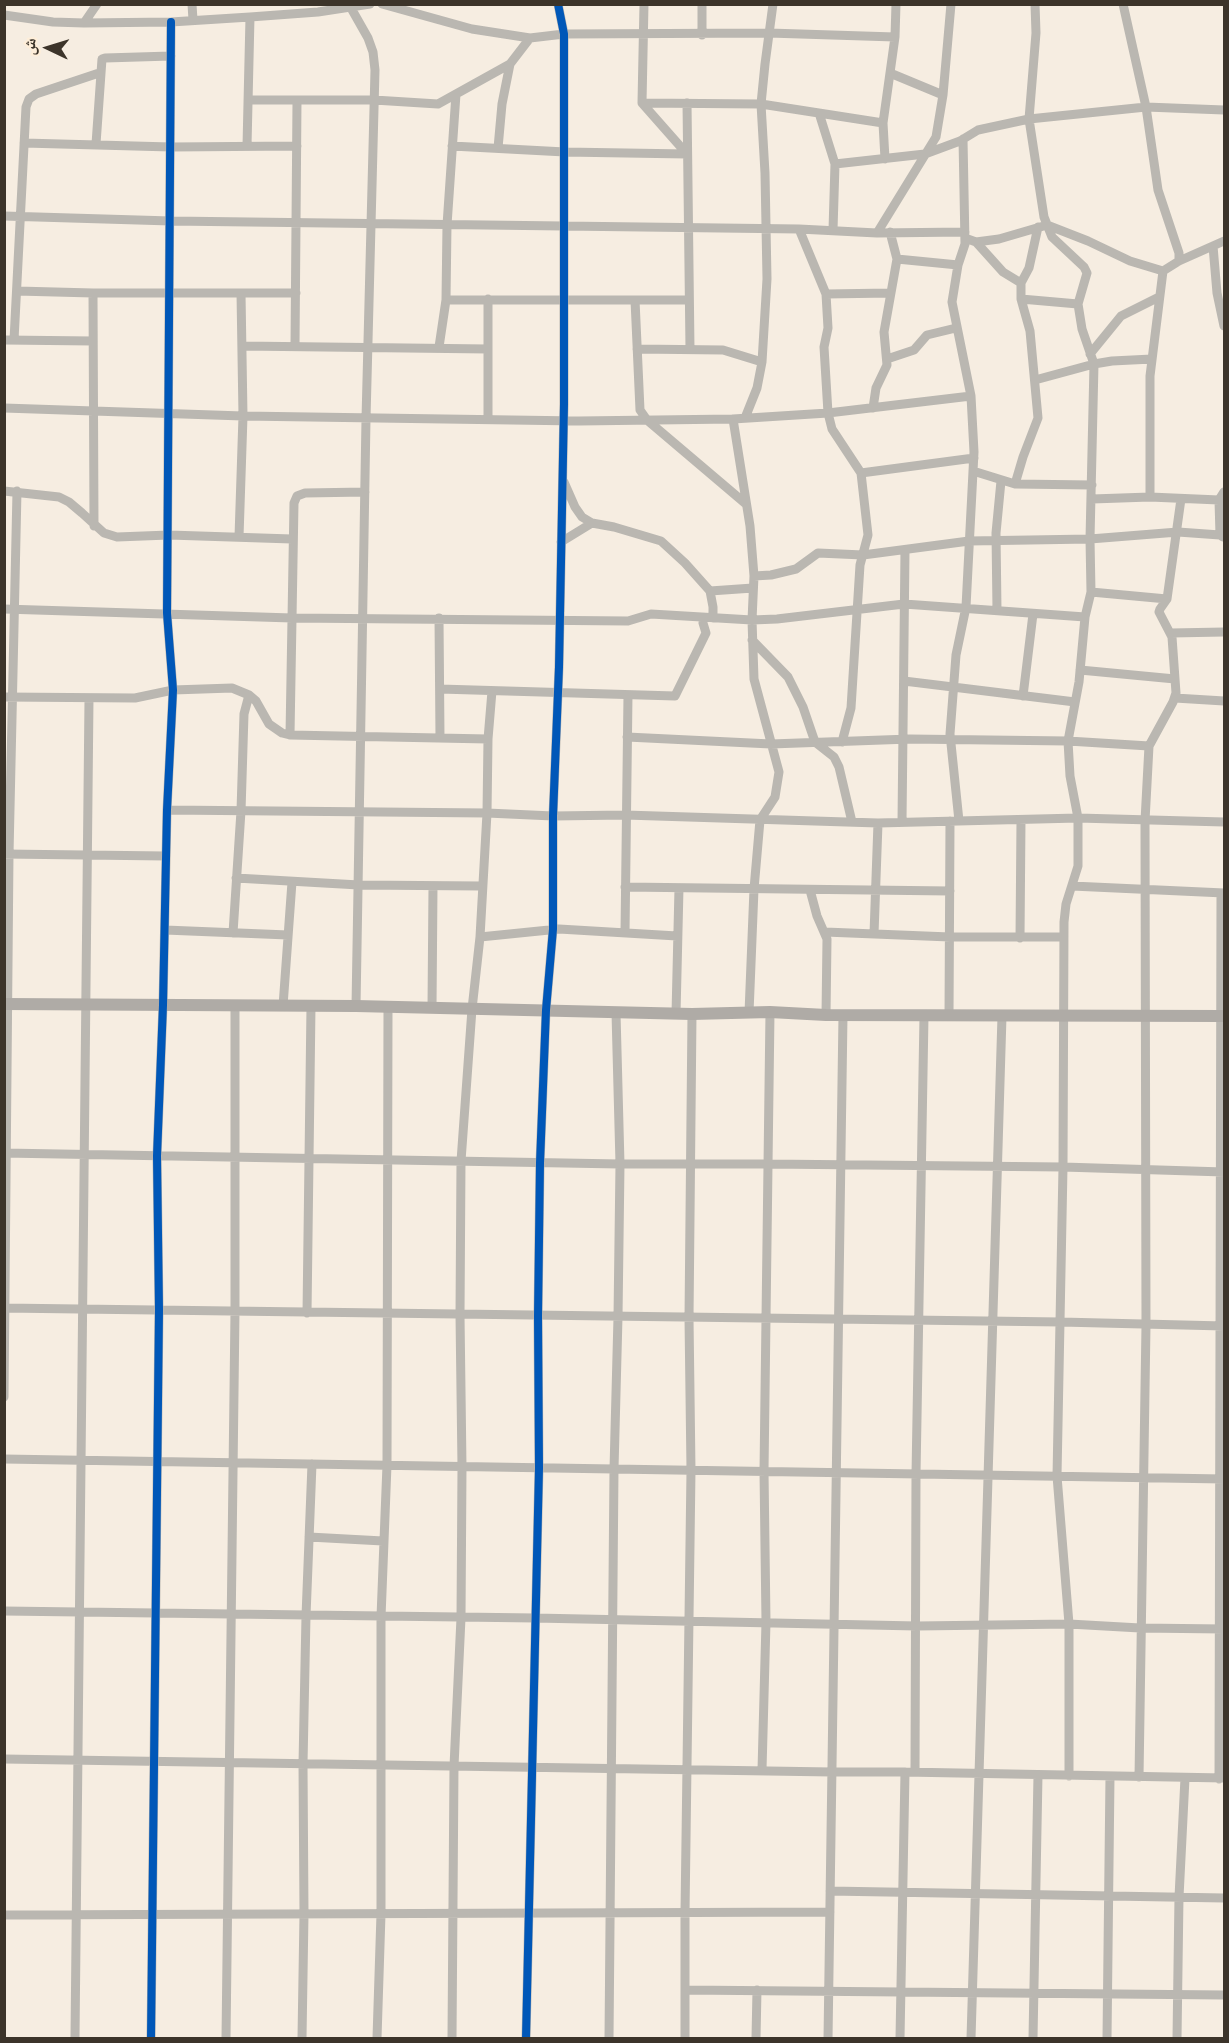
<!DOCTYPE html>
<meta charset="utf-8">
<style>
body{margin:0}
#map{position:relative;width:1229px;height:2043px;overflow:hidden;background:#f6ede1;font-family:"Public Sans","Noto Naskh Arabic",sans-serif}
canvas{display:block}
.frame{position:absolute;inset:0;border:6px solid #3c342a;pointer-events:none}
.north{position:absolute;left:18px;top:18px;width:60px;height:60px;-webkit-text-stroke:4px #feeed9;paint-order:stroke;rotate:274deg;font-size:16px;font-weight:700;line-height:24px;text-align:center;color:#3c342a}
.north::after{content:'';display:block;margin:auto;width:21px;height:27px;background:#3c342a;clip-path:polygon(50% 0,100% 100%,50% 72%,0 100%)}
</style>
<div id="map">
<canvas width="1229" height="2043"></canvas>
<div class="frame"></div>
<div class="north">ش</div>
</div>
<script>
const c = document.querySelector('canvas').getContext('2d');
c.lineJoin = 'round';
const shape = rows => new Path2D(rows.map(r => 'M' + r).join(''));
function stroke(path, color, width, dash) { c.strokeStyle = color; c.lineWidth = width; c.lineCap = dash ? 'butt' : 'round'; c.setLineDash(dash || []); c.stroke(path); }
const street = shape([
 [192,4,193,20],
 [382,4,472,29,530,38,564,34,769,33,895,37],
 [644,4,642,103,687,154],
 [702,4,702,35],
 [1035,4,1036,33,1029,119,1044,217,1052,237,1084,267,1087,273,1078,304,1082,329,1094,364,1090,539,1091,592,1085,617,1079,682,1068,741,1070,776,1078,818,1078,866,1066,904,1064,922,1063,1167,1057,1476,1069,1624,1069,1776],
 [1123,4,1146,107,1158,190,1179,253,1179,261],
 [351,8,368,38,373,52,375,70,366,419,356,1006],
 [4,15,53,22,84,23,97,4],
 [84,23,171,22,250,17,318,12,370,4],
 [890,73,943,95],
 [248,100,374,100,438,104,510,64],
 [642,103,761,104,883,123],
 [687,103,690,349],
 [819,113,835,164,833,230],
 [24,143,171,147,297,146],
 [96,144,102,59,105,58,171,56],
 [247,146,250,17],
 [452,146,565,152,687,154],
 [498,148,502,104,510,64,530,38],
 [885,159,883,123,895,37,896,4],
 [835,164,925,154,960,141,978,130,1029,119,1146,107,1224,110],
 [4,216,171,221,799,229,877,233,965,232],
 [799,229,826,294,828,328,824,347,828,413,832,429,861,473,868,535,860,565,851,708,842,742],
 [877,233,936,137,943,95,951,4],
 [965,238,976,242,999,239,1047,225,1088,241,1130,261,1163,271],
 [976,242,1003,272,1021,283],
 [1213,246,1217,293,1224,326],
 [897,259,958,265],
 [17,291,93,293,296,293],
 [93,293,94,526],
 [826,294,890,293],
 [1021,299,1078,304],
 [446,300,689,300],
 [635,300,640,410,647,420,746,504],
 [4,340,93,341],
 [14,340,26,107,29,99,36,94,99,73],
 [242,346,488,349],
 [295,346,297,101],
 [439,347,446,300,447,225,456,94],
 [637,349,723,350,762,362],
 [1090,354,1121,316,1159,297],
 [887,359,914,350,927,335,956,328],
 [1035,380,1094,364,1112,361,1152,359],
 [4,408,243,416,579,421,733,419,828,413,971,396],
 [873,408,876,388,887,365,884,332,897,259,890,232],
 [745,418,757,388,762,362,767,279,765,173,761,104,765,64,773,4],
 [488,419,488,299],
 [733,419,750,526,754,576,752,620,754,679,779,772,775,797,760,820,754,889,749,1013],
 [973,471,1015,484,1092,485],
 [861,473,974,458],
 [564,482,575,507,582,517,592,523,614,527,661,541,685,563,710,591,713,607,713,618],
 [1015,484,1023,457,1038,418,1030,331,1021,299,1021,283,1029,268,1038,227],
 [4,491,59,497,69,502,82,513,104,533,117,537,169,535,292,539],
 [1150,497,1150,376,1163,271,1179,261,1224,241],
 [1092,499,1150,497,1219,500],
 [239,537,243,416,241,293],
 [1223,537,1220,535,1219,500,1224,492],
 [561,542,592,523],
 [754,576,771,575,796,569,818,553,863,555,969,541,1090,539,1178,532,1220,535],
 [710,591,753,588],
 [1091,592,1167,599],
 [4,609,292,618,628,621,651,614,752,620,777,619,904,604,1085,617],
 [997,610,996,533,1001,481],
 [439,618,440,738],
 [1171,633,1224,632],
 [752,640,788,677,803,707,815,742,834,757,839,767,852,822],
 [1080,670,1175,679],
 [904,681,1075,702],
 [440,689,675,696,706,633,703,623],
 [1023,696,1033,614],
 [4,697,135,698,173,690,232,688,249,695,256,701,269,724,282,733,290,735,488,739],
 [1175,698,1224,701],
 [290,735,294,503,297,496,305,493,365,492],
 [627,737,771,744,910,739,1068,741,1149,746],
 [167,810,487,813,553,816,625,815,878,823,1078,818,1224,822],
 [959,821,950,734,956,655,966,607,974,452,971,396,952,302,958,265,965,244,963,139],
 [902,822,905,550],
 [4,854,166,856],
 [236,878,359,885,481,886],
 [1072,886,1224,893],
 [625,887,950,891],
 [810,890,817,916,827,939,826,1015],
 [165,930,288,935],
 [825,932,950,937,1064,937],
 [233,933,241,811,244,714,249,695],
 [625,933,628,695],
 [874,934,878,823],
 [480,937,559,929,677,936],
 [1020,938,1021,820],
 [283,1006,292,882],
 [432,1008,433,886],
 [676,1014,679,888],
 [949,1016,950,821],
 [4,1153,620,1164,768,1164,1063,1167,1224,1172],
 [4,1308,1061,1322,1224,1326],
 [307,1313,311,1006],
 [4,1397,9,854,17,491],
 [4,1459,1224,1479],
 [309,1537,383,1541],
 [4,1611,535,1618,917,1626,1069,1624,1140,1628,1224,1629],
 [4,1759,832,1772,905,1772,1224,1778],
 [762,1770,766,1622,764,1471,770,1012],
 [915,1772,916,1474,924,1016],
 [1139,1777,1146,1325,1145,821,1149,746,1173,702,1176,693,1172,637,1159,612,1160,609,1167,599,1181,499],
 [1219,1779,1221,893],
 [830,1891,1224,1898],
 [4,1915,830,1912],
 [686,1990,1224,1995],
 [75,2038,89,699],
 [151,2038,159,1310,157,1156,163,1005,167,810,173,690,167,613,171,22],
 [226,2038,235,1311,235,1005],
 [302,2038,304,1914,303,1764,306,1616,312,1464],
 [377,2038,381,1914,381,1617,387,1465,388,1007],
 [452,2038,454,1766,461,1618,462,1467,460,1315,461,1161,472,1009,480,937,487,813,488,739,492,691],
 [526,2038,539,1468,538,1316,540,1163,546,1010,553,929,553,816,559,667,564,404,564,34,558,4],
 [609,2038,614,1469,618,1317,620,1164,616,1013],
 [685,2038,685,1913,691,1470,689,1318,692,1014],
 [756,2038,757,1990],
 [828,2038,843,1015],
 [900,2038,905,1772],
 [971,2038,1002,1016],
 [1033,2038,1038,1775],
 [1107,2038,1110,1776],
 [1177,2038,1179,1897,1185,1778]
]);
const secondary = shape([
 [4,1004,356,1006,692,1014,770,1012,826,1015,1224,1016]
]);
const cycleway = shape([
 [151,2038,159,1310,157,1156,163,1005,167,810,173,690,167,613,171,22],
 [526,2038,539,1468,538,1316,540,1163,546,1010,553,929,553,816,559,667,564,404,564,34,558,4]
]);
stroke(street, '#bab7b1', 9);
stroke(secondary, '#afaba6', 12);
stroke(cycleway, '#0057b8', 8);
</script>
